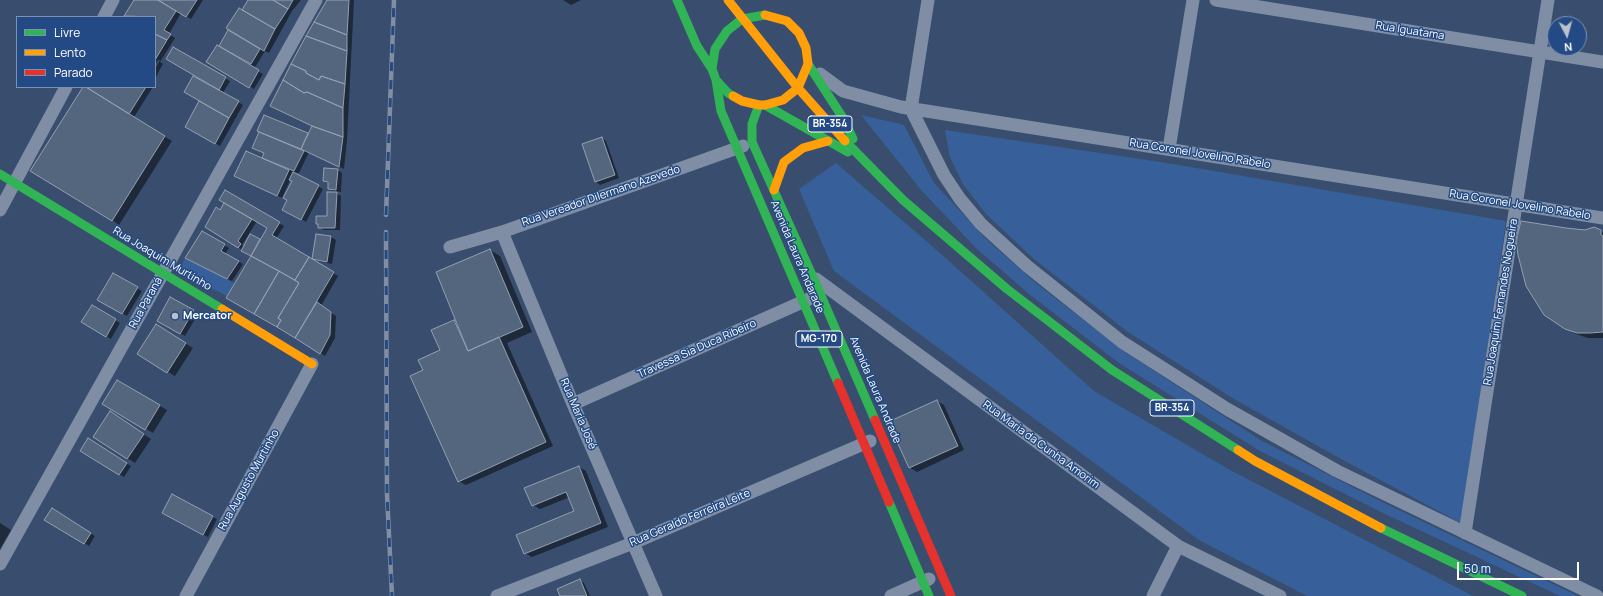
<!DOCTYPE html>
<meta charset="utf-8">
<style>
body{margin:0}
#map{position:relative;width:1603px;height:596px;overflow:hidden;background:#394e6e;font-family:Manrope,sans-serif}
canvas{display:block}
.legend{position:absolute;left:16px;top:16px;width:140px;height:72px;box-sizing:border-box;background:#234a84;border:1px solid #7b92b5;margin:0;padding:5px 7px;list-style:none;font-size:12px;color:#fff}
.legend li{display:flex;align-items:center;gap:8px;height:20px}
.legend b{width:20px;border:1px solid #7b92b5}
.north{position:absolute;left:1547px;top:16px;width:40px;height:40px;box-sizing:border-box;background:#234a84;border:1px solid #7b92b5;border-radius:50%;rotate:174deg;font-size:11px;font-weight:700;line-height:16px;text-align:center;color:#fff}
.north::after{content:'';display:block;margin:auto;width:14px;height:18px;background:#bac1cc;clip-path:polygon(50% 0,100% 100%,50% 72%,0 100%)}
.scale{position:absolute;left:1457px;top:562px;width:122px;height:18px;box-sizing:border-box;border:2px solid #fff;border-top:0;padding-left:5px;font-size:12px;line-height:14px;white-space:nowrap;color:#fff;-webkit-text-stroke:3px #234a84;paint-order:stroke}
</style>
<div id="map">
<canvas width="1603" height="596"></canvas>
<ul class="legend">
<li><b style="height:5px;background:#30b455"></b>Livre</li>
<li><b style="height:5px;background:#ff9f0a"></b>Lento</li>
<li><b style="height:5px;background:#e5322d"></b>Parado</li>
</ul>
<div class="north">N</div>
<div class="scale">50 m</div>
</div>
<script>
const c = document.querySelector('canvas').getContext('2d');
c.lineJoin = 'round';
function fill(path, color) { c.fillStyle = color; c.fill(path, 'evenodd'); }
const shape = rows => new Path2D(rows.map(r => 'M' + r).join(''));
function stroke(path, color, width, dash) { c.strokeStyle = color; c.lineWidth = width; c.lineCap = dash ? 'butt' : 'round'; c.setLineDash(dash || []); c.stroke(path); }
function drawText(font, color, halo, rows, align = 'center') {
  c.font = font + ' Manrope,sans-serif'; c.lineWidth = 3; c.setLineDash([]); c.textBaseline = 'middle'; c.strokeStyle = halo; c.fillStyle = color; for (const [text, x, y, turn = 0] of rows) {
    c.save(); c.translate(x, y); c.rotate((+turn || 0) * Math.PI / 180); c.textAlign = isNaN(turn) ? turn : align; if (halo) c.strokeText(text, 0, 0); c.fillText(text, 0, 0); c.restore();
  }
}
const green = shape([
 [861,115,904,125,934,183,986,239,1037,284,1125,352,1262,441,1382,502,1578,596,1560,596,1383,513,1260,451,1119,363,1029,294,976,248,922,191],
 [945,130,1167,163,1506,221,1461,523,1343,460,1234,399,1128,332,1034,259,986,214,963,184,950,157],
 [836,163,940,253,1094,391,1230,470,1473,596,1307,596,1199,540,834,271,799,189],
 [185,258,234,283,227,296,178,272]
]);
const shadow = shape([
 [136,0,203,0,191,19,181,13,169,34,175,38,160,62,163,64,155,79,155,69,160,60,158,60,155,65,155,17,125,17],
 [249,0,301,0,292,11,269,53,265,51,254,69,263,74,254,89,208,61,219,47],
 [329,0,354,0,347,140,344,169,309,152,299,173,291,172,323,189,306,222,288,212,293,181,290,180,282,198,240,179,262,159,265,153,253,147,265,116,308,134,313,126],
 [563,0,581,0,571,5],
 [174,48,230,81,223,93,243,105,220,146,186,127,201,101,185,92,195,75],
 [84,87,153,87,134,117,172,141,119,225,112,220],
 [602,138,606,141,619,178,600,185,596,182],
 [338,170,342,173,341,192,333,191,329,189,329,184,324,181],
 [225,192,284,226,276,239,313,260,316,235,331,237,336,240,332,264,313,260,338,276,321,306,336,316,335,338,325,356,278,326,252,256,206,227,221,211,226,203],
 [257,221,268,227,260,241,250,235,244,246,242,245],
 [336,193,341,196,340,230,324,230,319,227,327,217],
 [1585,231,1600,231,1603,233,1603,338,1588,338,1576,334,1565,328],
 [202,232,229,248,225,254,243,264,232,281,191,261],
 [490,250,500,256,532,332,507,343,553,446,466,485,458,481,424,371,441,351,454,321,457,323],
 [113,275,142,291,127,316,99,299],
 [171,298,198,314,185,336,158,321],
 [92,306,120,323,111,339,83,322],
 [156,325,193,348,175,376,138,354],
 [117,381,167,410,153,433,103,404],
 [937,401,944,405,964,450,917,472,909,467],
 [117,417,151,439,135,463,95,437],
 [88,440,131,466,124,477,81,451],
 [579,467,586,471,608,527,532,557,525,553,576,511,570,497,540,509,533,505],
 [172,496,217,519,208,537,163,513],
 [52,509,95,536,89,546,45,519],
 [0,523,11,530,0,549],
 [580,580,584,583,590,596,561,596]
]);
const building = shape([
 [134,0,158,0,176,11,164,30,171,34,167,40,155,34,155,17,124,16,134,0],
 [158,0,197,0,186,17,158,0],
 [248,0,273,0,288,9,275,29,242,10,248,0],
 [273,0,293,0,288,9,273,0],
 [327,0,349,0,347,35,314,22,327,0],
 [239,8,275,29,264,51,226,28,239,8],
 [314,22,347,35,347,51,306,36,314,22],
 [228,30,260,49,251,64,219,46,228,30],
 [155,34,167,40,155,60,155,34],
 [306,36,347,51,345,84,321,76,319,80,306,73,306,71,291,64,306,36],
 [217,45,259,70,249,88,206,62,217,45],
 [173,47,226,77,219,90,166,59,173,47],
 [291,64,306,71,306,73,319,80,321,76,345,84,343,108,307,92,304,93,283,80,291,64],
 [193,76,239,101,229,118,184,92,193,76],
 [283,80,304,93,307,92,343,108,343,137,312,126,270,106,283,80],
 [83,87,86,87,165,136,112,221,30,171,83,87],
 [86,87,146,87,129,114,86,87],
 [199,101,229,118,215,144,185,127,199,101],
 [264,115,308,133,301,149,257,131,264,115],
 [312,126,343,137,339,167,301,149,312,126],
 [259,132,304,151,294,171,262,158,264,153,252,148,259,132],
 [602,137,615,175,595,182,582,144,602,137],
 [246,151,289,170,277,196,234,176,246,151],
 [324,168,338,169,336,190,328,189,328,182,323,181,324,168],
 [293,172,319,185,301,220,282,210,287,200,283,198,292,181,289,180,293,172],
 [225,190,280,222,272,235,309,257,295,280,251,256,267,228,219,200,225,190],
 [327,192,337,192,335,228,318,228,318,224,316,224,316,216,327,216,327,192],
 [224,203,252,219,238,241,241,244,238,248,205,227,216,207,220,210,224,203],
 [1521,221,1566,228,1585,230,1594,227,1601,230,1601,235,1603,236,1603,332,1590,333,1577,333,1565,329,1544,315,1526,286,1518,255,1516,241,1521,221],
 [202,231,225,244,221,251,239,261,227,279,185,258,202,231],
 [250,234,260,239,251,256,241,251,250,234],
 [316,234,331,236,327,262,312,259,316,234],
 [490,249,523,327,468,351,436,272,490,249],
 [251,256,279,271,254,314,226,298,251,256],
 [309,257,334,272,295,338,277,327,281,320,278,318,299,283,295,280,309,257],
 [279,271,299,283,278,318,281,320,277,327,254,314,279,271],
 [113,273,138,287,122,314,97,300,113,273],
 [170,297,194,310,180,334,157,321,170,297],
 [317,302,331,312,330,335,320,354,295,338,317,302],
 [92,305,116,319,106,337,81,322,92,305],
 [454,320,468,351,499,337,546,442,458,482,410,376,423,370,418,360,440,350,431,330,454,320],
 [156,324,186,343,167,373,137,354,156,324],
 [117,380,160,405,145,430,102,404,117,380],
 [937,400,958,446,909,468,888,422,937,400],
 [110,411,144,434,127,459,93,437,110,411],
 [88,438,127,463,119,475,80,451,88,438],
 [579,466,601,523,524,554,516,535,574,511,566,492,532,506,524,488,579,466],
 [172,494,213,516,203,535,162,513,172,494],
 [52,508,91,533,84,544,44,520,52,508],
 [580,579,587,596,560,596,557,589,580,579]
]);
const street = shape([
 [928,0,911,109,944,175,960,199,981,224,1027,266,1122,342,1227,409,1337,471,1597,596],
 [1216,0,1603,62],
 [104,17,113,0],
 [820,74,843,91,901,107,1603,218],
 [1169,149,1193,0],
 [0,210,66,87],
 [502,232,573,404,656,596],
 [450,247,502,232,743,146],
 [816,279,1178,546,1280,596],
 [573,404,809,299],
 [1465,533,1548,0],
 [0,564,316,0],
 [186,596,312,364],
 [497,596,633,543,870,441],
 [891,596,929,579],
 [1153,596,1178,546]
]);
const fast = shape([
 [677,0,697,46,712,69],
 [808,64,843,118,853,139],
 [716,80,721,111,838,383],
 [733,96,728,93,716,80,712,69,715,49,727,31,742,19,765,15],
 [759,105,752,124,752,142,813,277,875,420],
 [765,105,848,152],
 [845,141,903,200,1007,289,1112,370,1238,450],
 [0,174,222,309],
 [889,502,929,596],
 [1381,528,1522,596]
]);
const slow = shape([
 [728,0,798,88,845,141],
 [733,96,742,101,759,105,765,105,783,100,798,88,808,64,806,48,799,33,787,21,765,15],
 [774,190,784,162,803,148,828,141],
 [222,309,312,364],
 [1238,450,1255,461,1381,528]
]);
const jam = shape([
 [838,383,889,502],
 [875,420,951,596]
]);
const rail = shape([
 [386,215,394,0],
 [386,232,387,494,392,596]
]);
const markers = [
 [175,316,4,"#bac1cc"]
];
const shields = [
 [830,124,44],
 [819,339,46],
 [1172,408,44]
];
const shieldNames = [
 ["BR-354",830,124],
 ["MG-170",819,339],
 ["BR-354",1172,408]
];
const streetNames = [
 ["Rua Iguatama",1410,31,9],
 ["Rua Coronel Jovelino Rabelo",1200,154,9],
 ["Rua Vereador Dilermano Azevedo",601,196,-19],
 ["Rua Coronel Jovelino Rabelo",1520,205,9],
 ["Avenida Laura Andarade",797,257,67],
 ["Rua Joaquim Murtinho",162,259,31],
 ["Rua Joaquim Fernandes Nogueira",1501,302,-81],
 ["Rua Paraná",146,303,-61],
 ["Travessa Sia Duca Ribeiro",697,349,-24],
 ["Avenida Laura Andrade",875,390,67],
 ["Rua Maria José",578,414,67],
 ["Rua Maria da Cunha Amorim",1041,445,36],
 ["Rua Augusto Murtinho",249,480,-61],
 ["Rua Geraldo Ferreira Leite",690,518,-23]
];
const poiNames = [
 ["Mercator",183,316]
];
fill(green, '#37609a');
fill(shadow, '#0007');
fill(building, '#54667e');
stroke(building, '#939fb2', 1);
stroke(street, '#7f8ea4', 13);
stroke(fast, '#30b455', 9);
stroke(slow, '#ff9f0a', 9);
stroke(jam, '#e5322d', 9);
stroke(rail, '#808ea3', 4.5);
stroke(rail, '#234a84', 3, [9]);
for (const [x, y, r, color] of markers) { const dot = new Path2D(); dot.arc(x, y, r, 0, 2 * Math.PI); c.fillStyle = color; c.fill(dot); stroke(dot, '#234a84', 1.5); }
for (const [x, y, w] of shields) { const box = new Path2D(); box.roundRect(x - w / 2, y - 8, w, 16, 3); c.fillStyle = '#234a84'; c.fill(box); stroke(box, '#fff', 1); }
drawText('bold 10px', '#fff', null, shieldNames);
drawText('11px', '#fff', '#234a84', streetNames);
drawText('bold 11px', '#fff', '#234a84', poiNames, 'left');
</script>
